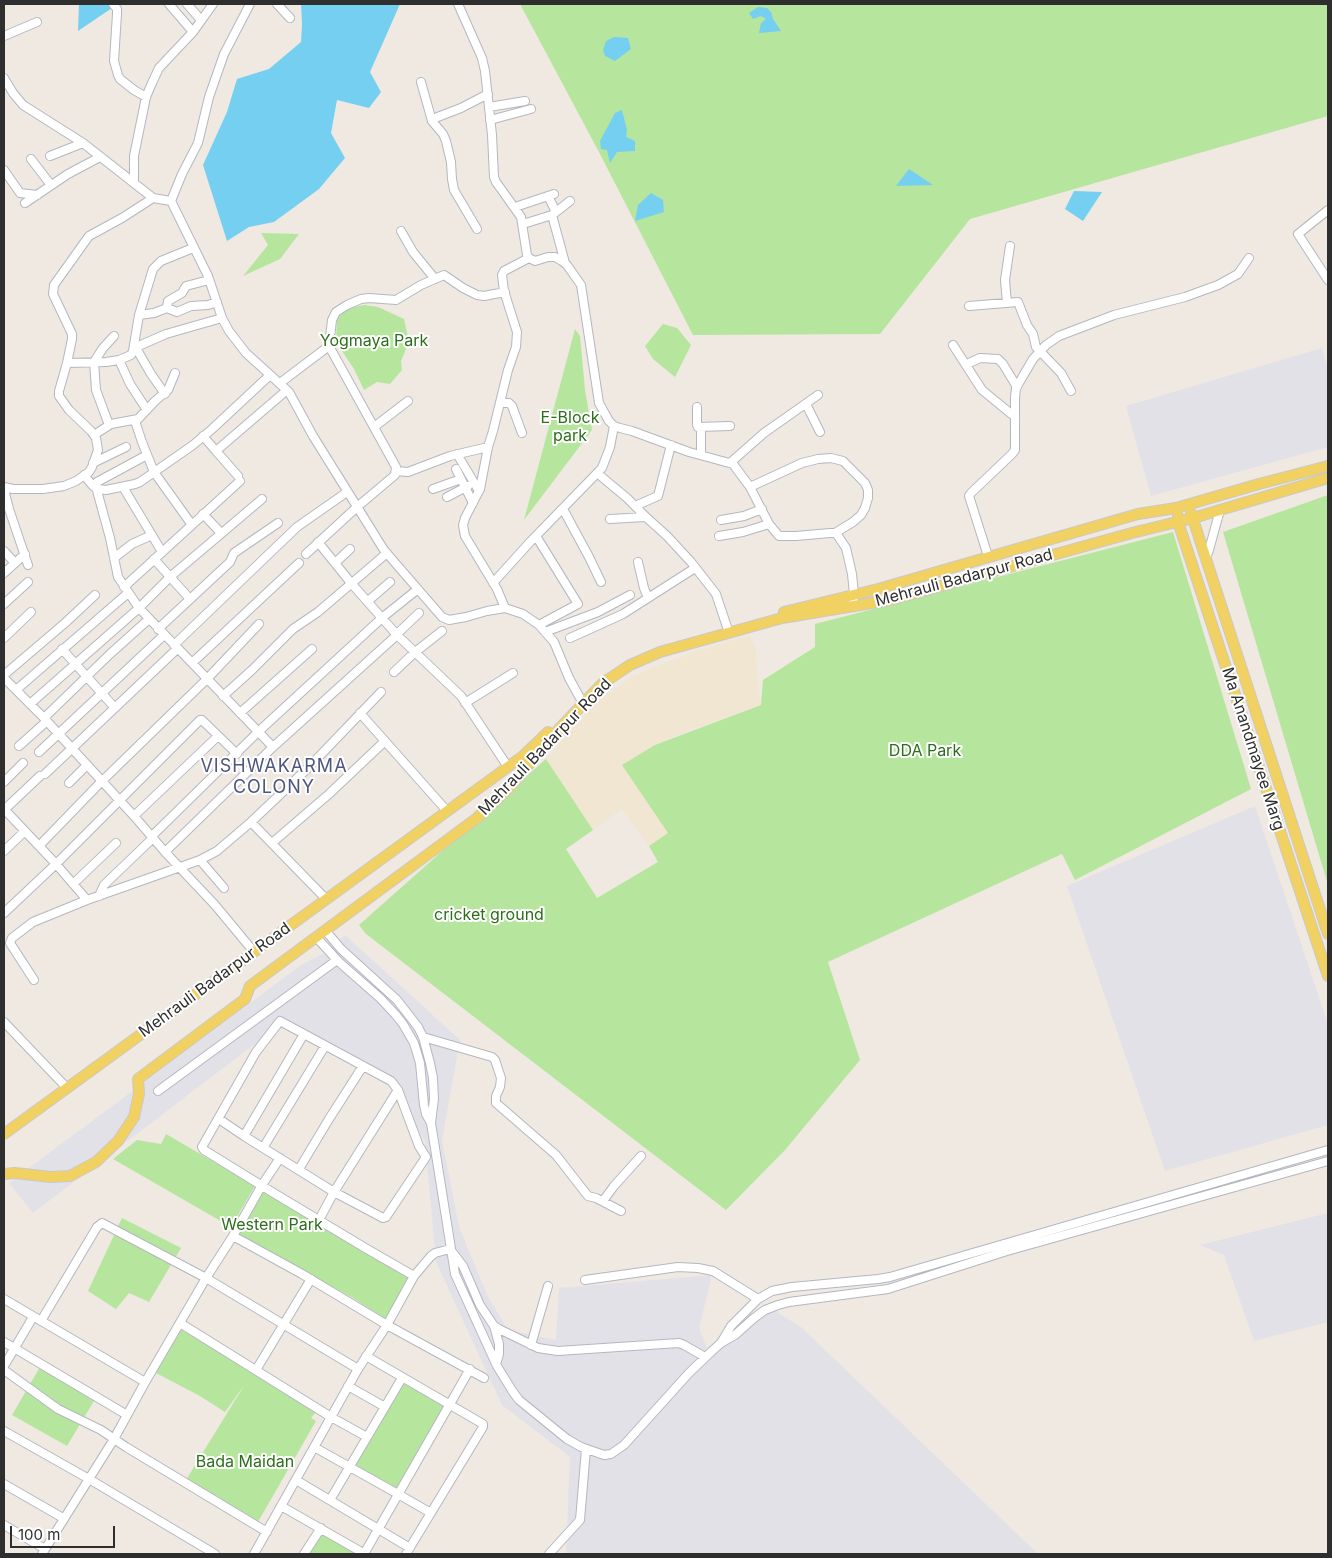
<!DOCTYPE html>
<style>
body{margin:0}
#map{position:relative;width:1332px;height:1558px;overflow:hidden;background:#efe9e1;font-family:Inter,sans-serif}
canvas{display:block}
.frame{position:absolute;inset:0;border:5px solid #2e2e2e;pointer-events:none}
.scale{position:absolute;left:10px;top:1526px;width:105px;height:22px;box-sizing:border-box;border:2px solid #2e2e2e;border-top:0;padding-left:6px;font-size:15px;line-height:18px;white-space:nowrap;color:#2e2e2e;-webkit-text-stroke:4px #fff;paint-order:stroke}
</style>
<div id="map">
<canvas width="1332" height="1558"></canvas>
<div class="frame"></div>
<div class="scale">100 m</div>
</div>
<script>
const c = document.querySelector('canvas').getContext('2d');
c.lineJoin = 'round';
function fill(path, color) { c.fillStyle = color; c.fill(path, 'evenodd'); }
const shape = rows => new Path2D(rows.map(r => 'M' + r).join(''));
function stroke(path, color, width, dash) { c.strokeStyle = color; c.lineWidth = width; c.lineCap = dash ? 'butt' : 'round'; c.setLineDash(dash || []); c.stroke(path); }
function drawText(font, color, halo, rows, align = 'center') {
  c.font = font + ' Inter,sans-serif'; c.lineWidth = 4; c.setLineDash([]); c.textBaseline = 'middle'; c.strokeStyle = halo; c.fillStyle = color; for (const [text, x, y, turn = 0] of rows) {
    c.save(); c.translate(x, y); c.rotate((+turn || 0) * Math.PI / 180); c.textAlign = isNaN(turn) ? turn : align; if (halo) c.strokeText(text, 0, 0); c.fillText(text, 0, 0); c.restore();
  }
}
const industrial = shape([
 [1322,348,1328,369,1328,447,1151,496,1126,406],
 [1255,806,1328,1024,1328,1125,1165,1171,1067,886],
 [345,935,460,1040,442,1140,459,1227,487,1295,508,1330,556,1340,559,1288,712,1275,699,1328,711,1358,735,1326,767,1306,801,1327,1038,1554,566,1554,570,1457,502,1405,436,1262,425,1141,390,1087,285,1021,33,1213,9,1183,301,965,325,953],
 [1328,1213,1328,1322,1254,1341,1224,1255,1200,1245]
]);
const education = shape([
 [750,635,756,650,757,678,761,705,685,732,655,745,668,833,649,846,622,809,593,830,546,759,591,707,634,675,694,652]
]);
const green = shape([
 [520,4,1328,4,1328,116,970,219,880,334,693,335,600,154],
 [261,233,299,234,280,259,243,276,268,245],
 [364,305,378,307,404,319,409,342,401,361,402,370,390,384,377,382,364,390,354,369,336,342,337,318,342,312,350,308],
 [663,324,677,328,691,345,675,377,653,359,645,346],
 [575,329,580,336,585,390,592,430,524,520],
 [1328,495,1328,885,1223,532],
 [1173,532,1251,789,1075,880,1062,854,828,962,860,1060,785,1150,726,1210,366,934,359,925,546,759,593,830,566,849,597,898,658,862,649,846,668,833,622,765,655,745,761,705,763,680,815,647,815,624],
 [166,1134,255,1186,231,1227,113,1159,137,1140,161,1144],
 [263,1188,411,1276,387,1320,353,1298,236,1235],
 [122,1218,181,1248,149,1302,129,1293,116,1309,88,1291],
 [180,1329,253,1372,316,1412,311,1418,316,1421,258,1522,216,1496,186,1480,245,1384,225,1412,200,1396,156,1373],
 [40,1367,95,1399,67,1446,12,1415],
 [399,1378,445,1405,392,1496,379,1486,347,1468],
 [317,1530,334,1541,358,1554,303,1554]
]);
const water = shape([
 [79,4,108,4,112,8,78,31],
 [301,4,400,4,370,72,381,92,369,108,337,100,331,133,345,158,319,189,274,222,249,227,227,241,203,165,227,112,237,79,269,69,301,42,302,24],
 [758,7,767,8,771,12,773,19,781,31,759,33,761,23,766,19,761,16,753,19,749,13],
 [614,37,628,38,631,49,615,61,605,56,603,50,606,41],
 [622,110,627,130,626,137,635,141,635,151,617,152,610,163,607,150,601,149,600,141,615,113],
 [909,169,933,185,896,186],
 [1074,191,1102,192,1083,221,1065,209],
 [651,193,663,200,664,212,635,221,638,205]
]);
const minor = shape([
 [113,4,117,9,117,14,114,61,118,75,120,79,134,90,146,97],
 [169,4,193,32],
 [187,4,201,20],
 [250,4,224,54,209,97,198,143,182,174,171,201,208,276,222,318,229,331,246,353,289,392,313,436,384,550,442,617,449,620,466,617,487,611,505,608,523,614,539,625,554,642,569,678,580,698],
 [277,4,290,18],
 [458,4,482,58,485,71,492,135,494,177,496,182,521,217,527,255,529,258,535,261,548,257,555,257,562,261,567,265,581,285,599,403,609,421,614,426,620,428,632,431,689,452,733,464,750,487,769,524,779,536,796,536,830,533,835,533,838,536,846,548,852,574,854,594,853,606],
 [4,36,37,22],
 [4,78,13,93,23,105,83,143,153,198,171,201],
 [421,82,432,121],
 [489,107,525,101],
 [490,120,531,109],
 [50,156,83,143],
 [31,159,51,185],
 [4,170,20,193,37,195],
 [134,181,134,156,146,97,152,83,159,68,193,32,213,4],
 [548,196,556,212],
 [25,203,68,174,100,157],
 [515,207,554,194],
 [1328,210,1298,234,1328,280],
 [552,215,565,263],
 [523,224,552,215,570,201],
 [477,229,454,190,452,179,451,162,446,141,443,134,432,121,435,118,461,108,488,94],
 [401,231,413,252,435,279],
 [1007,303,1005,280,1010,246],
 [969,306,1018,302,1027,325,1033,334,1036,347,1061,373,1071,391],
 [167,308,168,301,182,293,186,286,209,280],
 [139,315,154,313,167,308,177,312,191,306,208,305,217,302],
 [953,345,982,390,1015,417],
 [329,346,332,320,336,312,347,305,361,299,369,298,396,300,421,285,444,275,463,288,477,295,484,296,505,292],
 [134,348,166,334,222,318],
 [136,348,151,374,165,394],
 [119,360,130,384,147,410],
 [67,363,106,362,119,360,131,355,133,351,139,315,153,269,161,261,193,248],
 [967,364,980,358,998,359,1003,364,1017,387],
 [280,383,329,346,396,467,395,475,357,507,306,554],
 [500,403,509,403,512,406,522,433],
 [806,404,820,432],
 [697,407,697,425,701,430,701,455],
 [135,421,142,442,154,472,192,525],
 [109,425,96,390,94,362,103,348,114,336],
 [374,427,408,401],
 [698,427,730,426],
 [94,435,111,424,138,419,155,401,168,390,175,373],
 [203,436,216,451],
 [457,454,479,491],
 [147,455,97,482,96,487,110,538,118,577,139,608,273,747],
 [93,463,126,447],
 [730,463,764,433,818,395],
 [456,469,473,503],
 [396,471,408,472,450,456,488,447],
 [597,473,627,498,647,518,667,536,691,562,716,594,729,633],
 [84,475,93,486,98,489,106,490,135,484,140,482,193,445,211,430,270,375],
 [238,476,216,451,287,390],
 [4,487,13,489,43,489,64,486,76,481,89,472,92,467,98,450,96,438,91,431,69,410,59,396,59,391,67,363,72,339,72,334,53,294,54,285,89,236,122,218,153,198],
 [123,487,162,552],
 [750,487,802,463,818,459,831,458,843,461,865,483,868,490,868,498,865,508,861,515,853,522,835,533],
 [4,489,9,509,28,565],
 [433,489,461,479],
 [447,497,468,486],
 [635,506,658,496,671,445],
 [563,509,589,557,601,582],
 [203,514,221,533],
 [610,519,645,517],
 [721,520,744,516,762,509],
 [536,536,578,604,539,625],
 [719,536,743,532,769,524],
 [318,542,351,583,397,635,461,696,508,767],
 [4,551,15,563],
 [988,556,969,496,971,493,1012,454,1015,450,1015,398,1016,388,1033,359,1046,345,1059,336,1114,315,1185,297,1218,285,1238,274,1249,258],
 [114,558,132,544,152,535],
 [1206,558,1209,550,1220,510],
 [154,559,190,599],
 [638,562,644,588,648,598],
 [335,563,350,549],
 [4,573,25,554],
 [493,583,530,542,602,468,610,447,614,426],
 [124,587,240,481],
 [368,601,390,582],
 [4,604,28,582],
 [505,608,497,589,465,536,463,525,465,518,480,489,488,447,493,431,508,370,516,347,517,332,504,291,502,275,504,271,529,258],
 [158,629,230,562,234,553,278,523],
 [545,632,598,612,630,595],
 [397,634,419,613],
 [4,638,31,612],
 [570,638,623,614,695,568],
 [174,645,297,527,347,492],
 [62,649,115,708],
 [192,663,299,563],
 [394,672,414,653,442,631],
 [4,675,65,623,95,595],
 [4,678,44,718,134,816,165,852,215,905,254,952],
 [16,690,128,593],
 [223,696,252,670,293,629,318,612,387,553],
 [465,703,513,673],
 [30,704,139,608,170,577,262,499],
 [240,713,312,649],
 [360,713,447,811],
 [44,718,110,654,149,619],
 [19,746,47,721],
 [39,752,164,635],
 [45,774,177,649],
 [4,782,23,763],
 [69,783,87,765],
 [4,809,56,864,87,900],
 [4,810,40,776],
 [134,816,218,736],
 [251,822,326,899],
 [152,836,258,732,383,617,418,589],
 [272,843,329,794,385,741],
 [39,846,99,784,207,679,259,624],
 [4,851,25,831],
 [165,852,273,747,397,635],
 [200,860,224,888],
 [73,884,116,843],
 [99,896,104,885,153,838],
 [4,913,56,864,200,720,202,720,237,754],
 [325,930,341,949,397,1000,418,1027,423,1037,430,1063,433,1078,434,1099,431,1123],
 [316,937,339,962,380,998,395,1014,403,1024,414,1043,420,1063,424,1105,426,1114,431,1123,455,1274,497,1366,513,1392,519,1400,567,1439,581,1447,604,1455,611,1454,624,1445,689,1373,712,1351,721,1343,735,1335,754,1318,765,1310,778,1305,789,1302,888,1289,1007,1251,1328,1161],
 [34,980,10,943,12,938,33,922,87,900,200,860,217,851,251,822,309,767,381,692],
 [4,1022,67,1088],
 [423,1037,492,1057,495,1060,501,1078,500,1087,496,1096,496,1103,556,1155,588,1196,596,1198,621,1211],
 [158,1091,337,960],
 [219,1119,244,1136,334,1192,383,1218,386,1217,426,1157,419,1146,398,1090,391,1081,280,1021,256,1052,202,1147,204,1150,272,1192,367,1249,414,1276,387,1325,358,1369,254,1554],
 [244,1136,304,1034],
 [263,1148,325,1046],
 [299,1169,329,1119,363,1066],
 [603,1201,614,1186,641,1156],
 [319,1220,334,1192,398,1090],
 [233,1236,302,1274,387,1325,484,1378],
 [414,1276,431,1256,435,1253,450,1249,463,1266,480,1305,494,1326,499,1329,538,1348,558,1351,679,1343,684,1345,705,1357],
 [585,1280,678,1267,698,1268,713,1271,758,1299],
 [4,1299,145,1382],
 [41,1321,97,1227,102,1223,206,1278,358,1369],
 [180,1323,331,1417,367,1437],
 [494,1326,499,1344,499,1354,496,1364],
 [4,1342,127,1415],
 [721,1343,731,1326,758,1299,772,1291,792,1287,878,1279,890,1277,1328,1150],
 [531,1345,548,1286],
 [366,1356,483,1424,483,1427,406,1554],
 [4,1366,33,1317],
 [4,1370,58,1409,101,1430,126,1447,267,1532],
 [256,1370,311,1279],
 [348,1386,385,1407],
 [4,1431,89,1479,215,1554],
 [314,1447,398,1494,431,1513],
 [296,1480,410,1548],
 [4,1484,63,1518],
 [330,1500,402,1378],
 [281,1506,365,1554],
 [4,1525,45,1549],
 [42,1554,114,1439,143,1386,206,1278,233,1236,262,1185,280,1158],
 [304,1554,321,1528],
 [364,1554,470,1369],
 [549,1554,580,1520,586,1449]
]);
const major = shape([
 [1191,513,1328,934],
 [1178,516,1178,522,1328,976],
 [784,612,878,589,1138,514,1176,508,1259,484,1328,466],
 [4,1134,523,756,548,732],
 [4,1174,15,1173,50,1177,70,1176,96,1162,118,1141,134,1117,139,1094,138,1079,245,999,250,986,477,818,509,788,558,730,603,683,630,665,660,652,782,618,890,600,1132,533,1193,518,1328,478]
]);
const parkNames = [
 ["Yogmaya Park",374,341],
 ["E-Block",570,418],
 ["park",570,436],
 ["DDA Park",925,751],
 ["cricket ground",489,915],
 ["Western Park",272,1225],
 ["Bada Maidan",245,1462]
];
const streetNames = [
 ["Mehrauli Badarpur Road",964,578,-15],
 ["Mehrauli Badarpur Road",545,747,-46],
 ["Ma Anandmayee Marg",1253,749,72],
 ["Mehrauli Badarpur Road",215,980,-36]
];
const neighbourhoodNames = [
 ["VISHWAKARMA",274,767],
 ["COLONY",274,788]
];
fill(industrial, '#e3e1e8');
fill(education, '#f0e6d1');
fill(green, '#b6e59e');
fill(water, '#75cff0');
stroke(minor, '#b4b7c1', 10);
stroke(major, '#c9c9c9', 12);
stroke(minor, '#fff', 8);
stroke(major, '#f2d163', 10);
drawText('16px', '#2c6e1b', '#fff', parkNames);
drawText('16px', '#2e2e2e', '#fff', streetNames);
c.letterSpacing = '1px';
drawText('18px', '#4d5680', '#fff', neighbourhoodNames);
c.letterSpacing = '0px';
</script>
